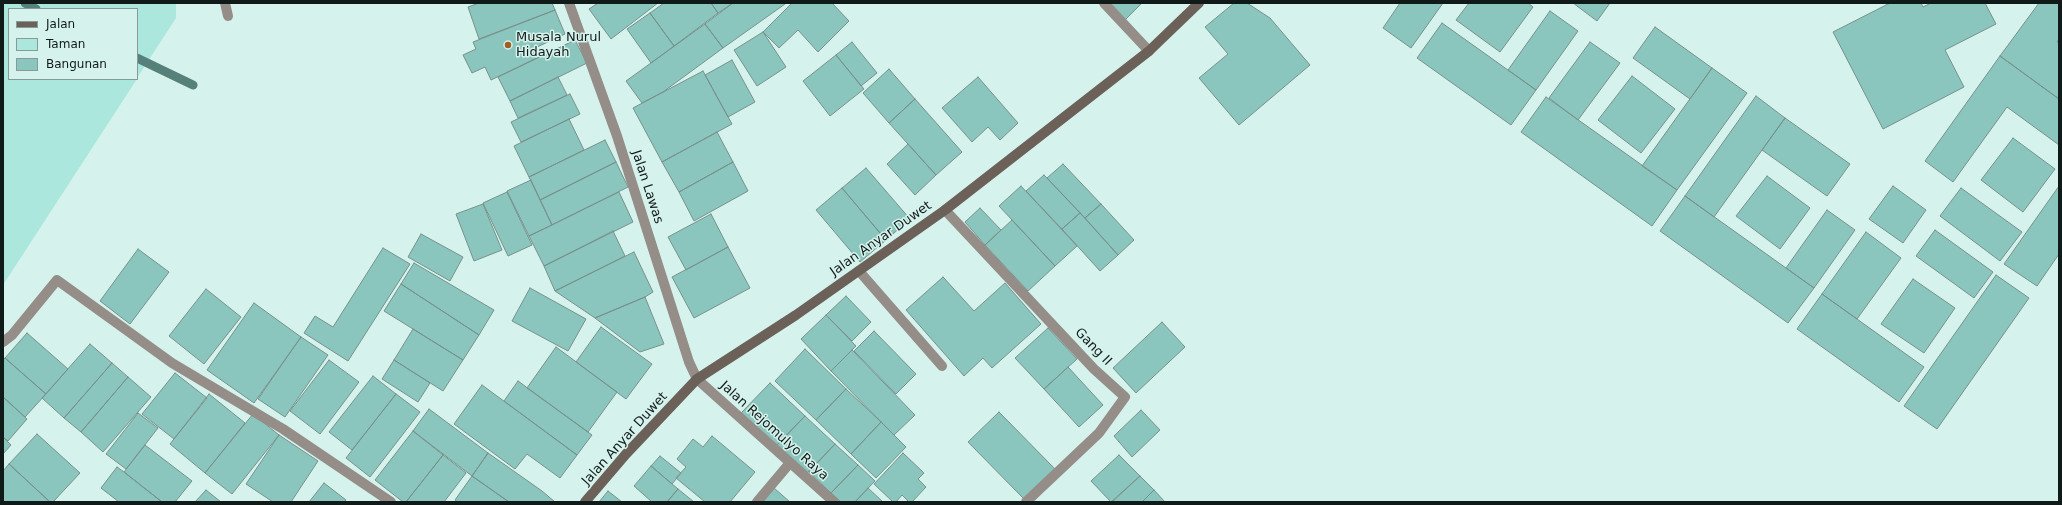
<!DOCTYPE html>
<style>
body{margin:0}
#map{position:relative;width:2062px;height:505px;overflow:hidden;background:#d6f2ed;font-family:"DejaVu Sans",sans-serif}
canvas{display:block}
.frame{position:absolute;inset:0;border:4px solid #101a18;pointer-events:none}
.legend{position:absolute;left:8px;top:8px;width:130px;height:72px;box-sizing:border-box;background:#d6f2ed;border:1px solid #879c98;margin:0;padding:5px 7px;list-style:none;font-size:12px;color:#101a18}
.legend li{display:flex;align-items:center;gap:8px;height:20px}
.legend b{width:20px;border:1px solid #879c98}
</style>
<div id="map">
<canvas width="2062" height="505"></canvas>
<div class="frame"></div>
<ul class="legend">
<li><b style="height:5px;background:#6c6158"></b>Jalan</li>
<li><b style="height:11px;background:#ace7de"></b>Taman</li>
<li><b style="height:11px;background:#8ac6bd"></b>Bangunan</li>
</ul>
</div>
<script>
const c = document.querySelector('canvas').getContext('2d');
c.lineJoin = 'round';
function fill(path, color) { c.fillStyle = color; c.fill(path, 'evenodd'); }
const shape = rows => new Path2D(rows.map(r => 'M' + r).join(''));
function stroke(path, color, width, dash) { c.strokeStyle = color; c.lineWidth = width; c.lineCap = dash ? 'butt' : 'round'; c.setLineDash(dash || []); c.stroke(path); }
function drawText(font, color, halo, rows, align = 'center') {
  c.font = font + ' "DejaVu Sans",sans-serif'; c.lineWidth = 3; c.setLineDash([]); c.textBaseline = 'middle'; c.strokeStyle = halo; c.fillStyle = color; for (const [text, x, y, turn = 0] of rows) {
    c.save(); c.translate(x, y); c.rotate((+turn || 0) * Math.PI / 180); c.textAlign = isNaN(turn) ? turn : align; if (halo) c.strokeText(text, 0, 0); c.fillText(text, 0, 0); c.restore();
  }
}
const green = shape([
 [3,3,176,3,176,18,137,78,137,9,9,9,9,79,137,79,3,285]
]);
const stream = shape([
 [25,3,36,9],
 [137,58,193,85]
]);
const building = shape([
 [479,3,552,3,555,10,479,39,468,7,479,3],
 [598,3,658,3,611,39,589,9,598,3],
 [664,3,711,3,718,13,674,46,650,13,664,3],
 [711,3,733,3,718,13,711,3],
 [733,3,784,3,785,4,723,48,705,24,733,3],
 [792,3,832,3,849,21,818,52,798,30,779,48,763,32,792,3],
 [1109,3,1142,3,1125,20,1109,3],
 [1234,3,1247,3,1270,18,1310,65,1239,125,1199,78,1228,54,1205,27,1234,3],
 [1400,3,1443,3,1411,48,1383,28,1400,3],
 [1469,3,1528,3,1533,7,1500,52,1456,20,1469,3],
 [1573,3,1610,3,1597,21,1573,3],
 [1890,3,1921,3,1923,7,1931,3,1985,3,1996,24,1945,50,1964,87,1883,129,1833,32,1890,3],
 [2039,3,2059,3,2059,39,2057,42,2059,43,2059,99,2000,56,2039,3],
 [555,10,565,34,537,47,541,56,491,80,485,67,472,73,463,55,476,49,473,42,555,10],
 [1550,11,1578,31,1536,90,1508,70,1550,11],
 [650,13,674,46,651,63,627,29,650,13],
 [1442,23,1536,90,1511,125,1417,58,1442,23],
 [705,24,723,48,663,92,642,103,626,81,705,24],
 [1655,27,1712,68,1690,99,1633,58,1655,27],
 [763,32,786,67,757,86,734,50,763,32],
 [575,40,587,63,510,101,498,77,575,40],
 [852,42,877,73,861,86,836,55,852,42],
 [1590,42,1620,63,1578,120,1549,98,1590,42],
 [836,55,864,89,830,116,803,81,836,55],
 [2000,56,2059,99,2059,145,2007,107,1953,182,1925,161,2000,56],
 [732,60,755,102,728,117,705,75,732,60],
 [1712,68,1747,93,1677,190,1642,166,1712,68],
 [889,69,915,99,889,123,863,93,889,69],
 [703,71,732,124,662,162,633,108,703,71],
 [1632,76,1675,109,1641,153,1598,120,1632,76],
 [558,77,567,95,518,118,510,101,558,77],
 [978,77,1018,123,1000,140,988,127,972,142,942,108,978,77],
 [570,94,580,114,521,142,511,122,570,94],
 [1756,96,1785,118,1714,217,1685,196,1756,96],
 [1546,97,1677,190,1652,226,1521,132,1546,97],
 [915,99,962,152,936,175,889,123,915,99],
 [1785,118,1850,164,1827,196,1762,150,1785,118],
 [569,119,584,150,529,177,514,146,569,119],
 [717,132,733,162,679,192,662,162,717,132],
 [2013,138,2055,169,2023,212,1981,180,2013,138],
 [605,140,616,162,540,200,529,177,605,140],
 [908,144,936,175,915,195,887,164,908,144],
 [616,162,628,187,552,225,540,200,616,162],
 [733,162,748,191,694,221,679,192,733,162],
 [1063,164,1101,204,1085,218,1047,178,1063,164],
 [866,168,910,219,886,240,842,188,866,168],
 [1044,175,1080,213,1062,229,1026,191,1044,175],
 [1767,176,1810,208,1780,249,1736,216,1767,176],
 [531,180,552,225,529,236,507,191,531,180],
 [1021,186,1077,246,1055,266,999,206,1021,186],
 [1893,186,1926,210,1903,243,1869,219,1893,186],
 [2059,186,2059,254,2037,286,2004,264,2059,186],
 [842,188,886,240,860,262,816,210,842,188],
 [1961,188,2022,232,2000,261,1940,216,1961,188],
 [507,192,532,245,508,256,483,203,507,192],
 [619,192,633,222,544,266,529,236,619,192],
 [1685,196,1814,288,1788,323,1660,231,1685,196],
 [483,204,502,250,474,261,456,214,483,204],
 [1101,204,1134,240,1118,255,1085,218,1101,204],
 [980,208,1001,230,985,245,965,222,980,208],
 [1827,210,1855,230,1814,288,1786,268,1827,210],
 [1080,213,1118,255,1100,271,1062,229,1080,213],
 [711,214,728,247,686,270,668,237,711,214],
 [1012,220,1055,266,1028,291,985,245,1012,220],
 [1935,230,1993,272,1974,298,1916,256,1935,230],
 [613,231,625,256,555,291,544,266,613,231],
 [1866,232,1901,258,1857,319,1822,294,1866,232],
 [421,234,463,257,450,281,408,257,421,234],
 [728,247,750,288,694,318,672,277,728,247],
 [383,248,410,264,348,361,304,333,315,316,333,327,383,248],
 [138,249,169,272,130,324,100,301,138,249],
 [634,252,653,292,645,297,595,318,555,291,634,252],
 [414,263,494,310,479,335,401,284,414,263],
 [1996,275,2029,298,1937,429,1904,406,1996,275],
 [943,277,974,311,1005,283,1041,324,992,368,983,358,964,376,906,310,943,277],
 [1913,279,1955,308,1924,353,1881,324,1913,279],
 [401,284,479,335,463,360,384,311,401,284],
 [530,288,586,319,568,351,512,321,530,288],
 [206,289,241,317,204,364,169,336,206,289],
 [1822,294,1924,367,1899,402,1797,329,1822,294],
 [846,296,871,322,852,341,826,315,846,296],
 [645,297,664,344,640,352,595,318,645,297],
 [254,303,301,337,254,403,207,370,254,303],
 [826,315,856,346,831,371,801,339,826,315],
 [1162,322,1185,347,1136,393,1113,368,1162,322],
 [601,327,652,364,626,399,576,362,601,327],
 [1048,328,1077,359,1044,389,1015,358,1048,328],
 [413,329,463,360,443,391,394,360,413,329],
 [874,331,916,374,896,394,854,351,874,331],
 [27,333,68,369,46,394,5,358,27,333],
 [301,337,328,355,285,417,258,399,301,337],
 [90,344,112,363,64,418,42,398,90,344],
 [556,347,617,392,588,432,527,388,556,347],
 [805,349,846,389,816,420,775,381,805,349],
 [852,350,915,415,894,435,831,371,852,350],
 [5,358,46,394,25,417,3,397,3,360,5,358],
 [329,360,359,382,320,434,290,411,329,360],
 [394,360,430,383,418,402,382,379,394,360],
 [112,363,128,377,81,432,64,418,112,363],
 [1068,367,1103,405,1079,427,1044,389,1068,367],
 [175,373,207,398,174,439,142,414,175,373],
 [373,376,396,394,352,450,329,432,373,376],
 [128,377,151,397,103,452,81,432,128,377],
 [518,381,592,435,577,455,504,401,518,381],
 [770,383,805,416,776,446,741,413,770,383],
 [482,385,577,455,560,478,527,454,515,469,454,424,482,385],
 [846,389,881,422,851,454,816,420,846,389],
 [209,394,245,423,205,473,170,444,209,394],
 [396,394,420,412,370,477,346,458,396,394],
 [3,397,27,419,8,441,3,437,3,397],
 [429,409,488,453,472,476,413,431,429,409],
 [1141,410,1160,430,1132,457,1114,436,1141,410],
 [999,412,1055,469,1024,499,968,442,999,412],
 [138,413,158,428,126,469,106,454,138,413],
 [253,414,279,435,232,494,205,473,253,414],
 [805,416,835,444,806,474,776,446,805,416],
 [881,422,906,447,876,478,851,454,881,422],
 [413,431,443,455,406,502,403,502,375,480,413,431],
 [37,434,80,473,53,502,50,502,9,464,37,434],
 [279,435,318,461,291,502,273,502,246,484,279,435],
 [712,436,755,472,730,502,705,502,676,478,686,467,677,459,693,439,703,447,712,436],
 [3,437,11,445,3,454,3,437],
 [835,444,858,465,831,493,809,472,835,444],
 [145,445,192,481,175,502,162,502,124,472,145,445],
 [488,453,542,491,555,502,509,502,472,476,488,453],
 [903,453,924,473,918,479,926,487,912,502,909,502,902,495,896,502,893,502,874,484,903,453],
 [443,455,466,473,444,502,406,502,443,455],
 [1119,455,1140,476,1111,502,1091,481,1119,455],
 [660,456,681,473,672,484,651,466,660,456],
 [9,464,50,502,3,502,3,471,9,464],
 [858,465,875,481,855,502,841,502,831,493,858,465],
 [651,466,678,489,667,502,652,502,634,486,651,466],
 [117,467,124,472,162,502,119,502,101,488,117,467],
 [472,476,509,502,458,502,455,500,472,476],
 [1140,476,1154,490,1142,502,1112,502,1140,476],
 [324,483,346,500,344,502,309,502,324,483],
 [774,488,790,502,762,502,774,488],
 [868,488,883,502,855,502,868,488],
 [678,489,694,502,667,502,678,489],
 [206,490,221,502,195,502,206,490],
 [1154,490,1165,502,1142,502,1154,490],
 [608,491,622,502,599,502,608,491]
]);
const street = shape([
 [225,3,228,16],
 [569,3,617,136,689,362,697,379,834,502],
 [1104,3,1149,51],
 [945,210,1094,369,1125,397,1099,433,1026,502],
 [859,271,942,366],
 [3,342,12,335,57,280,172,363,283,429,391,502],
 [757,502,789,464]
]);
const secondary = shape([
 [585,502,626,454,697,379,796,315,945,210,1149,51,1199,3]
]);
const markers = [
 [508,45,4,"#9c6023"]
];
const poiNames = [
 ["Musala Nurul",516,38],
 ["Hidayah",516,53]
];
const streetNames = [
 ["Jalan Lawas",647,187,72],
 ["Jalan Anyar Duwet",881,239,-35],
 ["Gang II",1093,347,46],
 ["Jalan Rejomulyo Raya",774,431,42],
 ["Jalan Anyar Duwet",625,439,-48]
];
fill(green, '#ace7de');
stroke(stream, '#55817a', 9);
fill(building, '#8ac6bd');
stroke(building, '#77918c', 1);
stroke(street, '#958d87', 10);
stroke(secondary, '#6c6158', 10);
for (const [x, y, r, color] of markers) { const dot = new Path2D(); dot.arc(x, y, r, 0, 2 * Math.PI); c.fillStyle = color; c.fill(dot); stroke(dot, '#d6f2ed', 1.5); }
drawText('13px', '#101a18', '#d6f2ed', poiNames, 'left');
drawText('13px', '#101a18', '#d6f2ed', streetNames);
</script>
